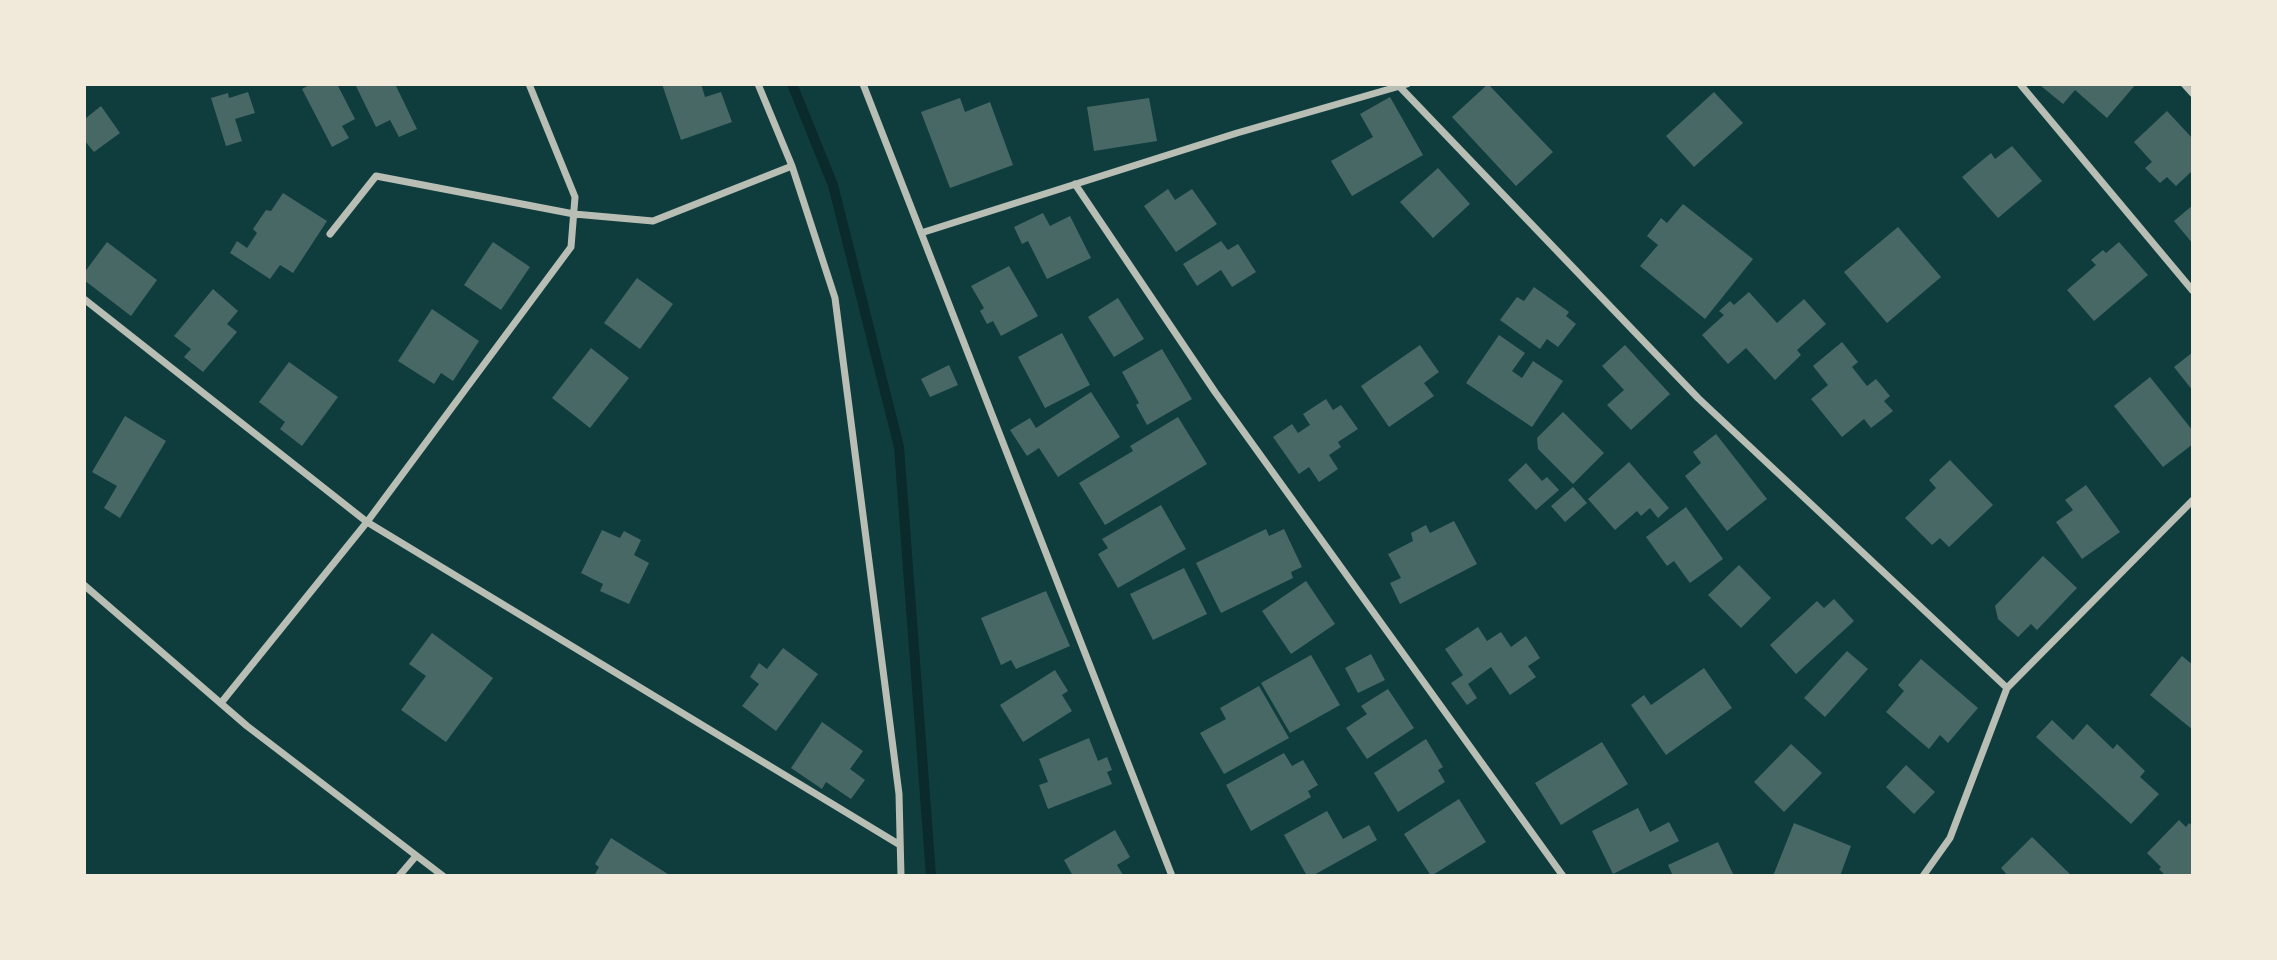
<!DOCTYPE html>
<style>
body{margin:0}
#map{position:relative;width:2277px;height:960px;overflow:hidden;background:#0f3d3e;font-family:"Open Sans",sans-serif}
canvas{display:block}
.frame{position:absolute;inset:0;border:86px solid #f1e9da;pointer-events:none}
</style>
<div id="map">
<canvas width="2277" height="960"></canvas>
<div class="frame"></div>
</div>
<script>
const c = document.querySelector('canvas').getContext('2d');
c.lineJoin = 'round';
const shape = rows => new Path2D(rows.map(r => 'M' + r).join(''));
function stroke(path, color, width, dash) { c.strokeStyle = color; c.lineWidth = width; c.lineCap = dash ? 'butt' : 'round'; c.setLineDash(dash || []); c.stroke(path); }
function fill(path, color) { c.fillStyle = color; c.fill(path, 'evenodd'); }
const stream = shape([
 [792,84,833,185,899,447,931,876]
]);
const building = shape([
 [311,84,337,84,355,119,342,126,349,138,332,147,302,89],
 [355,84,395,84,417,129,399,137,390,120,376,127],
 [662,84,701,84,705,97,721,92,732,122,681,140],
 [1488,84,1553,152,1516,186,1452,117],
 [2043,84,2136,84,2107,118,2075,90,2063,104,2041,86],
 [248,92,255,113,235,119,242,141,226,146,211,98,228,93,229,98],
 [1714,92,1743,123,1694,167,1666,136],
 [1390,97,1423,155,1352,196,1331,161,1373,137,1360,114],
 [960,98,965,112,990,102,1013,165,950,188,921,112],
 [1149,98,1157,141,1094,151,1087,107],
 [101,106,120,133,94,152,84,140,84,115,86,118],
 [2167,111,2193,139,2193,170,2176,186,2167,177,2160,183,2145,168,2152,162,2134,142],
 [2012,146,2042,181,1998,218,1962,177,1991,153,1995,159],
 [1438,168,1470,204,1433,238,1400,202],
 [1168,189,1175,200,1192,189,1217,224,1176,252,1144,206],
 [283,193,327,221,293,273,280,265,270,279,230,253,237,241,247,248,257,233,253,229,266,210,271,211],
 [1683,204,1753,259,1705,319,1640,266,1658,245,1647,236,1661,218,1667,223],
 [2193,205,2193,244,2174,221],
 [1043,213,1050,226,1070,216,1091,258,1047,279,1028,241,1022,244,1014,227],
 [1898,227,1941,277,1887,323,1844,272],
 [1221,241,1228,250,1238,244,1256,272,1232,287,1221,270,1197,286,1183,264],
 [107,242,157,280,131,316,84,280,84,273],
 [493,242,530,267,501,310,464,285],
 [2119,242,2148,275,2094,321,2067,290,2096,265,2091,260,2103,250,2106,253],
 [1009,266,1038,316,1001,336,993,321,987,324,980,311,984,308,971,286],
 [637,278,673,304,640,349,604,323],
 [1534,287,1569,312,1566,316,1576,324,1558,347,1547,339,1540,349,1500,320,1517,297,1524,301],
 [213,289,238,311,227,324,237,332,203,372,184,357,191,349,174,336],
 [1749,292,1777,323,1804,299,1826,324,1797,350,1801,355,1775,380,1746,348,1728,364,1702,335,1724,315,1719,311,1730,301,1734,305],
 [1118,298,1144,339,1114,357,1088,317],
 [432,309,479,341,453,381,441,373,434,384,398,361],
 [1062,333,1090,385,1045,408,1018,357],
 [1499,335,1525,353,1512,371,1522,378,1533,361,1563,381,1532,427,1466,383],
 [1842,342,1858,362,1852,367,1867,386,1876,379,1890,396,1884,401,1893,411,1871,428,1864,419,1842,437,1811,399,1828,385,1813,366],
 [1420,345,1439,372,1424,383,1434,396,1389,427,1361,386],
 [1625,345,1670,394,1631,430,1607,405,1624,390,1602,366],
 [591,348,629,378,590,428,552,398],
 [1162,349,1192,399,1147,425,1136,405,1139,403,1122,372],
 [2193,352,2193,391,2174,367],
 [289,362,338,397,302,446,280,429,285,422,259,402],
 [949,365,958,385,930,397,921,379],
 [2150,377,2193,431,2193,444,2163,467,2114,406],
 [1091,392,1120,437,1058,477,1039,448,1027,456,1010,430,1030,418,1036,428],
 [1326,399,1333,410,1341,405,1358,429,1338,442,1341,447,1329,455,1338,469,1319,482,1309,467,1299,474,1273,437,1292,424,1298,433,1310,425,1303,414],
 [1563,412,1604,453,1573,484,1538,449,1537,438],
 [125,416,166,441,120,518,104,508,117,486,92,472],
 [1178,417,1207,464,1105,525,1079,483,1133,451,1130,446],
 [1716,434,1767,499,1727,531,1685,476,1701,463,1693,452],
 [1950,460,1993,505,1949,547,1940,538,1932,545,1905,518,1936,488,1929,480],
 [1629,462,1669,508,1658,518,1650,508,1641,516,1637,511,1615,530,1588,499],
 [1526,463,1542,481,1547,477,1559,490,1536,510,1508,480],
 [2086,485,2120,532,2082,559,2056,522,2073,510,2065,500],
 [1573,487,1587,503,1565,522,1551,506],
 [1161,505,1186,549,1118,588,1098,554,1108,548,1102,539],
 [1686,507,1723,559,1690,583,1674,561,1667,566,1646,537],
 [1454,521,1477,564,1400,604,1390,583,1401,578,1388,554,1413,541,1411,533,1426,525,1430,533],
 [1266,529,1269,536,1284,529,1302,567,1291,572,1293,578,1221,613,1196,563],
 [602,530,620,538,624,531,641,540,634,555,649,563,629,604,600,591,603,584,581,573],
 [2043,556,2077,588,2037,630,2031,624,2018,637,1998,619,1995,606],
 [1739,565,1771,598,1741,628,1708,595],
 [1184,568,1207,614,1153,640,1130,594],
 [1306,581,1335,624,1291,654,1262,611],
 [1046,591,1070,646,1016,669,1011,660,1001,665,981,618],
 [1834,599,1854,621,1796,674,1770,645,1817,601,1824,608],
 [1478,627,1487,641,1501,632,1511,647,1526,636,1540,658,1528,666,1536,677,1510,695,1491,667,1468,684,1477,698,1467,705,1451,683,1463,675,1445,649],
 [432,633,493,678,446,742,401,710,426,676,409,664],
 [783,648,818,674,776,731,742,706,759,684,750,677,759,663,767,669],
 [1847,651,1868,669,1825,717,1804,698],
 [1371,654,1385,680,1358,693,1345,668],
 [1311,655,1340,705,1290,733,1261,683],
 [2182,656,2193,665,2193,730,2150,695],
 [1921,659,1978,708,1948,743,1940,735,1929,749,1886,712,1904,691,1898,685],
 [1704,668,1732,708,1666,755,1631,705,1644,695,1651,705],
 [1055,670,1068,691,1062,695,1072,711,1023,742,1000,705],
 [1259,686,1289,738,1224,774,1200,733,1226,719,1220,708],
 [1388,689,1414,728,1367,759,1346,728,1367,714,1361,706],
 [2052,720,2073,740,2087,724,2113,749,2117,744,2145,771,2140,777,2159,794,2131,824,2036,737],
 [822,722,863,751,850,769,865,780,851,799,826,782,822,789,791,768],
 [1089,738,1098,761,1107,757,1112,770,1107,772,1112,784,1048,809,1039,785,1048,782,1039,759],
 [1426,739,1443,767,1438,770,1445,782,1398,812,1374,773],
 [1602,742,1628,784,1561,825,1535,783],
 [1791,744,1822,773,1784,812,1754,782],
 [1284,753,1292,766,1303,760,1318,785,1308,791,1311,797,1251,831,1226,785],
 [1906,765,1935,792,1914,814,1886,787],
 [1459,799,1486,842,1431,876,1404,834],
 [1638,808,1650,832,1669,822,1679,841,1613,874,1592,831],
 [1327,811,1343,839,1369,825,1377,840,1312,876,1307,876,1284,835],
 [2179,820,2186,827,2189,823,2193,826,2193,876,2166,876,2159,869,2161,867,2147,853],
 [1794,823,1851,846,1840,876,1773,876],
 [1115,830,1130,857,1117,865,1123,875,1073,876,1064,860],
 [2032,837,2072,876,2008,876,2001,868],
 [611,838,671,876,594,876,599,867,595,864],
 [1718,842,1734,876,1673,876,1668,865]
]);
const minor = shape([
 [758,84,792,166,835,298,899,794,901,876],
 [863,84,1172,876],
 [2020,84,2193,291],
 [2184,84,2193,94],
 [1399,86,1698,398,2007,688],
 [1075,184,1215,392,1563,876],
 [921,233,1237,133,1407,84],
 [330,234,376,176,574,214,653,221,792,166],
 [84,299,367,522,900,845],
 [84,585,247,726,443,876],
 [221,703,367,522,571,247,575,197,529,84],
 [399,876,416,856],
 [1923,876,1950,838,2007,688,2193,500]
]);
stroke(stream, '#0a2a2b', 10);
fill(building, '#486865');
stroke(minor, '#b8beb3', 7);
</script>
